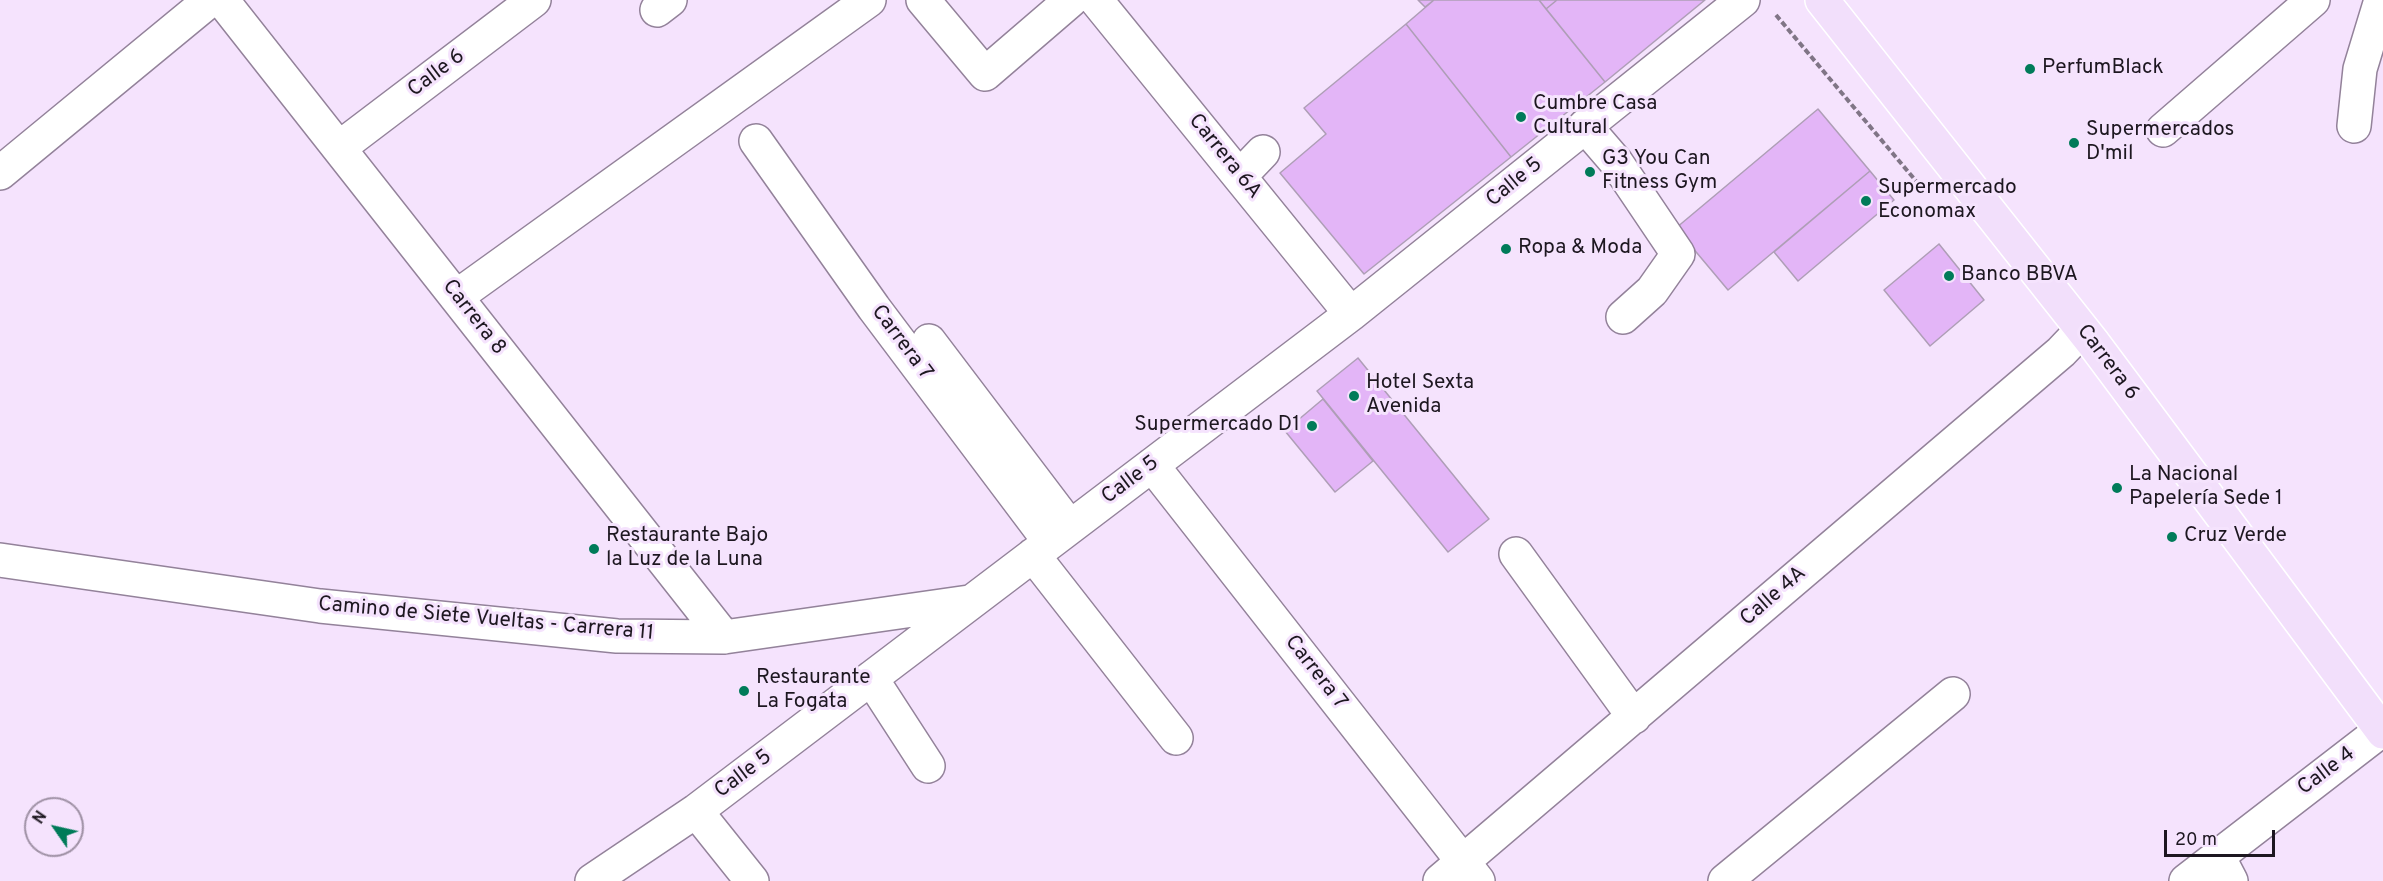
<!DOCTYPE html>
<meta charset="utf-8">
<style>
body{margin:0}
#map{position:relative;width:2383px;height:881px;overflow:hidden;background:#f5e3fd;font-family:Overpass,sans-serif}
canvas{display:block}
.north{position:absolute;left:24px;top:797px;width:60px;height:60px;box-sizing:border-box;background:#f5e3fd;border:2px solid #9f91a5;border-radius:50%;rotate:304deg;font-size:16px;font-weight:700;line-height:24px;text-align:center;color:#1d1720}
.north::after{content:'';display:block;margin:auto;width:21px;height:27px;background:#007b59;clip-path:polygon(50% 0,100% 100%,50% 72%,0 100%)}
.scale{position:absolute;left:2164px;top:830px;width:111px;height:27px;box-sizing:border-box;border:3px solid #1d1720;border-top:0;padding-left:8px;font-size:18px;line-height:21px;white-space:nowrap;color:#1d1720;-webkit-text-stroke:4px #f5e3fd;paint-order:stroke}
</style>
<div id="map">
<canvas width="2383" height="881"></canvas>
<div class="north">N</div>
<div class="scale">20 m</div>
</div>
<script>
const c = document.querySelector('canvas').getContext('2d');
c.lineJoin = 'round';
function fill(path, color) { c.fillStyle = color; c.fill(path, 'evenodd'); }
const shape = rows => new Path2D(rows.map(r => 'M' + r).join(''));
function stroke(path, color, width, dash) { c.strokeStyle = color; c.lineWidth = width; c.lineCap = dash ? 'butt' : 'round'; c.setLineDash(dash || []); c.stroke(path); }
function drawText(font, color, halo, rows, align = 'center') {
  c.font = font + ' Overpass,sans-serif'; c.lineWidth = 6; c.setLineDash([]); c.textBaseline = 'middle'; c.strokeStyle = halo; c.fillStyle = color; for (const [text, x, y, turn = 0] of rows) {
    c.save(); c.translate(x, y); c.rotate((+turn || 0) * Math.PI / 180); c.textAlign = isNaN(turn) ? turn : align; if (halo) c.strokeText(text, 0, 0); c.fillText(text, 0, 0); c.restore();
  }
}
const building = shape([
 [1418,0,1434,0,1425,7,1418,0],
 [1434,0,1539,0,1605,82,1511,157,1406,24,1434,0],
 [1539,0,1557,0,1546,9,1539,0],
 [1557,0,1705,0,1605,82,1546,9,1557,0],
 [1406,24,1511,157,1364,274,1280,173,1326,134,1304,108,1406,24],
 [1818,109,1870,171,1728,290,1676,228,1818,109],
 [1870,171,1894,200,1798,281,1774,252,1870,171],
 [1939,244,1984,300,1930,346,1884,290,1939,244],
 [1358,358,1489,519,1448,552,1317,391,1358,358],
 [1323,399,1373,461,1335,492,1285,431,1323,399]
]);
const path = shape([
 [1776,15,1916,181]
]);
const minor = shape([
 [222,0,724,637],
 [923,0,985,74,1071,0],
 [1096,0,1351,314],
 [657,10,670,0],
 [1585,126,1616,162,1678,254,1652,291,1623,317],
 [2354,126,2360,69,2381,0],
 [2163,130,2313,0],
 [756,141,874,308,1050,542],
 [339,148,534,0],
 [0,173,210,0],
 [1240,176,1263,152],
 [456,297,869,0],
 [929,341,1070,527],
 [1152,465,1478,881],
 [1516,554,1634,717],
 [1033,555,1176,738],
 [0,560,320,606,617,636,724,637,969,602],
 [871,678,928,766],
 [696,811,752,881],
 [2218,856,2231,881],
 [592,881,696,811,1351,314,1743,0],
 [1440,881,2061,352,2082,330],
 [1725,881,1953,694],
 [2186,881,2383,729]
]);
const major = shape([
 [1822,0,2094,344,2383,732]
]);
const markers = [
 [2030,69,6,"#007b59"],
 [1521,117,6,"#007b59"],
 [2074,143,6,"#007b59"],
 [1590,172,6,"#007b59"],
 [1866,201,6,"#007b59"],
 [1506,249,6,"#007b59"],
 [1949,276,6,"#007b59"],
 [1354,396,6,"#007b59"],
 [1312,426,6,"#007b59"],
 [2117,488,6,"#007b59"],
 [2172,537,6,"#007b59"],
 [594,549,6,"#007b59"],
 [744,691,6,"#007b59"]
];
const poiNames = [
 ["PerfumBlack",2042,69],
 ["Cumbre Casa",1533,105],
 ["Cultural",1533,129],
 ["Supermercados",2086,131],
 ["D'mil",2086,155],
 ["G3 You Can",1602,160],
 ["Fitness Gym",1602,184],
 ["Supermercado",1878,189],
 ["Economax",1878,213],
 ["Ropa & Moda",1518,249],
 ["Banco BBVA",1961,276],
 ["Hotel Sexta",1366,384],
 ["Avenida",1366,408],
 ["Supermercado D1",1300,426,"right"],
 ["La Nacional",2129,476],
 ["Papelería Sede 1",2129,500],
 ["Restaurante Bajo",606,537],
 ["la Luz de la Luna",606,561],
 ["Cruz Verde",2184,537],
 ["Restaurante",756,679],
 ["La Fogata",756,703]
];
const streetNames = [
 ["Calle 6",437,74,-37],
 ["Carrera 6A",1224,157,51],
 ["Calle 5",1515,183,-39],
 ["Carrera 8",473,318,52],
 ["Carrera 7",901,343,53],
 ["Carrera 6",2107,363,53],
 ["Calle 5",1131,481,-37],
 ["Calle 4A",1774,597,-41],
 ["Camino de Siete Vueltas - Carrera 11",486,620,5],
 ["Carrera 7",1315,673,52],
 ["Calle 4",2327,772,-37],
 ["Calle 5",744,775,-37]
];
fill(building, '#e3b5f7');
stroke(building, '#ae9eb6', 1.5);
stroke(minor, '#93829a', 36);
stroke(major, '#fff', 36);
stroke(path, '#807586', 4, [6, 3]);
stroke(minor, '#fff', 33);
stroke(major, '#f2dffb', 33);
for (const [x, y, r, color] of markers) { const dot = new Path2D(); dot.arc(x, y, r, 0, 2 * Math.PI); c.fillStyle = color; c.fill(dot); stroke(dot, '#f5e3fd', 2); }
drawText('21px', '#1d1720', '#f5e3fd', poiNames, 'left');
drawText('21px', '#1d1720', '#f5e3fd', streetNames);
</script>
